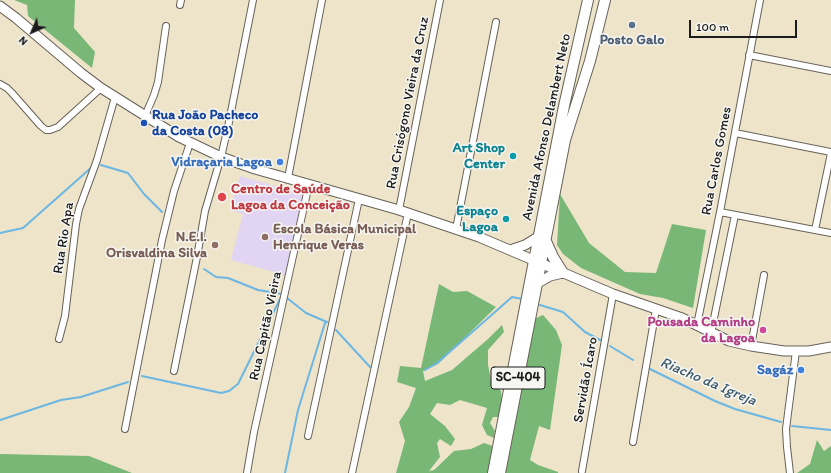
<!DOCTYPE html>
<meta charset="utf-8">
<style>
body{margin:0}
#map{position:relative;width:831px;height:473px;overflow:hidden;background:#eee4c9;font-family:Itim,sans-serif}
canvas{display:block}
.north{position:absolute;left:12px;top:12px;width:40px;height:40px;-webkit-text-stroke:3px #f6f6f2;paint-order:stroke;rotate:225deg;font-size:11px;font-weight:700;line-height:16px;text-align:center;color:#1c1c1c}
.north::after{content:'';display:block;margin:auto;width:14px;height:18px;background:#1c1c1c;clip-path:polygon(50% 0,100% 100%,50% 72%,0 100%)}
.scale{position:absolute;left:689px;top:20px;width:108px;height:18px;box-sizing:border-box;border:2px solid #1c1c1c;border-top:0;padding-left:5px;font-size:12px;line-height:14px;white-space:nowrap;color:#1c1c1c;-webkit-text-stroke:3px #f6f6f2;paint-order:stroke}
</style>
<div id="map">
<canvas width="831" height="473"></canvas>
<div class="north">N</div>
<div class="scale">100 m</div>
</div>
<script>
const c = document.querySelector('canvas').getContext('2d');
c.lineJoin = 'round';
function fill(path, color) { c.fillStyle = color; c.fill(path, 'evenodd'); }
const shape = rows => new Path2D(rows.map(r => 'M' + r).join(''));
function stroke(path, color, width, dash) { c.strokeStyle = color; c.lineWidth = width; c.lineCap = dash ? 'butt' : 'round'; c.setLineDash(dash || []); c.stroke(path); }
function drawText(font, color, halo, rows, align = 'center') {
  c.font = font + ' Itim,sans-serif'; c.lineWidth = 3; c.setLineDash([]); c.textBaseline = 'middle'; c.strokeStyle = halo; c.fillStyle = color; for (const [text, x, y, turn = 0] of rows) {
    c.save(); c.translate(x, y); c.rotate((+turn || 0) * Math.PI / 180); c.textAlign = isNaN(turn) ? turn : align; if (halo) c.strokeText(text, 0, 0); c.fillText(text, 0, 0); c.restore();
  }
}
const built = shape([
 [240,176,303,194,285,275,231,260,243,214,230,210]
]);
const forest = shape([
 [14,0,75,0,74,28,95,52,92,68,28,16,27,5],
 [560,194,589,243,625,272,656,273,672,224,706,230,693,308,663,298,640,294,581,268,563,254,557,245],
 [439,284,453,292,467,291,496,307,438,364,423,371,425,381,452,370,488,339,502,325,504,332,488,350,488,365,491,380,501,391,502,400,500,417,493,417,490,423,495,431,494,438,487,435,482,425,487,408,460,400,450,405,437,403,430,414,445,426,455,439,451,446,440,439,437,443,440,457,429,471,434,470,454,451,471,449,484,443,493,446,488,473,396,473,405,441,399,422,409,407,416,388,397,382,400,366,421,368],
 [543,315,556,330,562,345,550,430,539,426,530,460,538,465,558,472,558,473,504,473,534,319],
 [817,440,824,451,831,446,831,473,797,473,810,464],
 [0,454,89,456,132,473,0,473]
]);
const stream = shape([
 [101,165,128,173,144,194,162,212],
 [0,233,23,228,92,167],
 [204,269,216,277,228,278,258,290,282,294,306,313,327,322,325,323,298,410,285,473],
 [540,305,563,312,585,332,600,340],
 [336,330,370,367],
 [610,346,633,360],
 [650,369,715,401,735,409,781,422],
 [425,370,437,363,512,297,522,299],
 [142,376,221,393,229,391,238,384,282,295],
 [0,420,61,400,81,397,128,382],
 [792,426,831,430]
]);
const street = shape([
 [180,5,181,0],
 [749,55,831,71],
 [0,84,7,88,12,93,41,126,46,130,50,130,58,127,101,88],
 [145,116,154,95,158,82,166,26],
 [735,133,831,152],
 [288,178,322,0],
 [399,210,440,0],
 [720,212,831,233],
 [456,229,496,22],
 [815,230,831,153],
 [697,325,720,212,760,0],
 [711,333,735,215],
 [59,339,65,316,76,224,79,209,97,160,115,97],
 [751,346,764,275],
 [174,371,197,257,205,211,221,157,228,127,253,0],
 [125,429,162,240,174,191,190,143],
 [308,436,359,199],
 [633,442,656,309],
 [582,471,613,294],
 [247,473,254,432,309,184],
 [352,473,408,213],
 [790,473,787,447,786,429,796,351]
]);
const secondary = shape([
 [0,6,16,18,81,73,101,88,179,137,221,157,255,169,399,210,479,237,613,294,682,318,729,341,751,346,784,351,809,351,831,347],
 [510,250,525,245,538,237],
 [536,284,550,276,563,273]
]);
const primary = shape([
 [545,239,553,257,563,273],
 [493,473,564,106,588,0],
 [500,473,565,140,590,61,605,0]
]);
const markers = [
 [632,25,4,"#5c6f8a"],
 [144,123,4,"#1a4fb4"],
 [513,156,4,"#0f9aa8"],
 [280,162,4,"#3f7fe0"],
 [222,197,5,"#e0444e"],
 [506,219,4,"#0f9aa8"],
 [265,237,4,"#8d6e63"],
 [215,245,4,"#8d6e63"],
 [763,330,4,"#d1479c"],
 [801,370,4,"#3f7fe0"]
];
const shields = [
 [518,378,54]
];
const shieldNames = [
 ["SC-404",518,378]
];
const serviceNames = [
 ["Posto Galo",632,40]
];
const streetNames = [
 ["Rua Crisógono Vieira da Cruz",408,103,-79],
 ["Avenida Afonso Delambert Neto",547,127,-78],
 ["Rua Carlos Gomes",717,161,-79],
 ["Rua Rio Apa",64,238,-81],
 ["Rua Capitão Vieira",266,326,-78],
 ["Servidão Ícaro",586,380,-80]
];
const transitNames = [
 ["Rua João Pacheco",152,115],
 ["da Costa (08)",152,131]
];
const cultureNames = [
 ["Art Shop",505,148],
 ["Center",505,164],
 ["Espaço",498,211],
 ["Lagoa",498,227]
];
const shopNames = [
 ["Vidraçaria Lagoa",272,162],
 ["Sagáz",793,370]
];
const healthNames = [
 ["Centro de Saúde",231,189],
 ["Lagoa da Conceição",231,205]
];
const educationNames = [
 ["Escola Básica Municipal",273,229],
 ["Henrique Veras",273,245],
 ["N.E.I.",207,237,"right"],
 ["Orisvaldina Silva",207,253,"right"]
];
const hotelNames = [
 ["Pousada Caminho",755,322],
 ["da Lagoa",755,338]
];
const waterNames = [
 ["Riacho da Igreja",708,382,23]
];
fill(built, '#e2d4f3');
fill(forest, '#79b777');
stroke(stream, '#6bb6e3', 2);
stroke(street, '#666259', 8);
stroke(secondary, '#666259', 11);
stroke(primary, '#666259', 12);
stroke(street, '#fff', 6);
stroke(secondary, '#fff', 9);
stroke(primary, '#fff', 10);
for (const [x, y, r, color] of markers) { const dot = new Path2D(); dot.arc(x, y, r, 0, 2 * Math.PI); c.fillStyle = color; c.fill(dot); stroke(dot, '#f6f6f2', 1.5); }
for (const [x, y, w] of shields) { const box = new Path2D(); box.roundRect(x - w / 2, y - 11, w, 22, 3); c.fillStyle = '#f6f6f2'; c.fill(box); stroke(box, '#1c1c1c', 1); }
drawText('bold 13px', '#1c1c1c', null, shieldNames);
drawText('bold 14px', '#4e5e75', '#f6f6f2', serviceNames);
drawText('14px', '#1c1c1c', '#f6f6f2', streetNames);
drawText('bold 14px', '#164399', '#f6f6f2', transitNames, 'left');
drawText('bold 14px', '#0d838f', '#f6f6f2', cultureNames, 'right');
drawText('bold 14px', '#366cbe', '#f6f6f2', shopNames, 'right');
drawText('bold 14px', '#be3a42', '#f6f6f2', healthNames, 'left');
drawText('bold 14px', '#785e54', '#f6f6f2', educationNames, 'left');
drawText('bold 14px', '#b23c85', '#f6f6f2', hotelNames, 'right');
drawText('italic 15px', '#3c5a6c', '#f6f6f2', waterNames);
</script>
